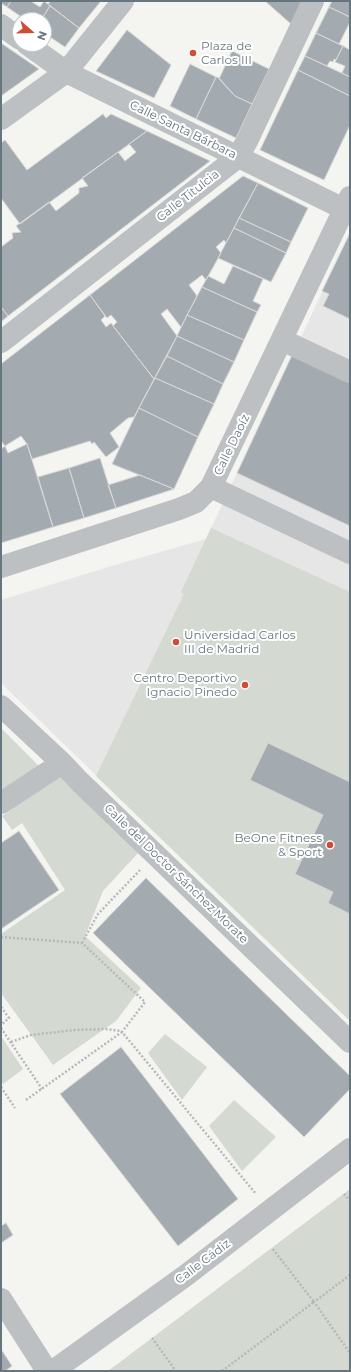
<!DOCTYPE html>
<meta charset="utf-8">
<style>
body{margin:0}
#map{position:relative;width:351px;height:1372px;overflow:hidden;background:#f4f4f1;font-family:Montserrat,sans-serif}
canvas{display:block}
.frame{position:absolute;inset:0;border:2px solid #66767f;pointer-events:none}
.north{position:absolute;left:12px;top:12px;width:40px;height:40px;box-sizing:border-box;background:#fff;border:1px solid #c2c8cc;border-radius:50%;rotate:110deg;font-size:11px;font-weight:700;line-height:16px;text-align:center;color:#66767f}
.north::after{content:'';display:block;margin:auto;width:14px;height:18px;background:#d04c35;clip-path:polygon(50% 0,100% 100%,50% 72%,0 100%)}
</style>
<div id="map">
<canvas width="351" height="1372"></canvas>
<div class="frame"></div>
<div class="north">N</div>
</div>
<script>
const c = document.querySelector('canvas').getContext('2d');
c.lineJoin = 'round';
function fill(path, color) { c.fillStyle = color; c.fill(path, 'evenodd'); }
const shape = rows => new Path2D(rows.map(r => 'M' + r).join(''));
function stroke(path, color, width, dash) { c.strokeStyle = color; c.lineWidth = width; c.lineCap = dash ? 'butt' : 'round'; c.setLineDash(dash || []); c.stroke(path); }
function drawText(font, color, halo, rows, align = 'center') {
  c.font = font + ' Montserrat,sans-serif'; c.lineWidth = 4; c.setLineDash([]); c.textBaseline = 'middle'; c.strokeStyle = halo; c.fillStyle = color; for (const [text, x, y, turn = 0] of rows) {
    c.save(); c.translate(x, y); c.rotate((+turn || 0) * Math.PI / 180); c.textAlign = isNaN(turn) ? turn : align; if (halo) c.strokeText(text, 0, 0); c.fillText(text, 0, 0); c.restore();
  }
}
const built = shape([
 [350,233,350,1021,1,683,1,600,115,565,206,539]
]);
const green = shape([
 [211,528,350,592,350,1021,96,776,184,594,181,592],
 [1,728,39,766,1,790],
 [59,775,139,852,103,891,85,936,141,988,116,1021,53,1065,1,993,1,934,65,890,22,823,12,830,2,816],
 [165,1034,207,1067,182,1100,148,1053],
 [1,1036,23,1069,3,1084,1,1080],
 [234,1100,276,1137,242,1171,209,1126],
 [350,1189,350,1371,108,1371,152,1338]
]);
const building = shape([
 [1,1,11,1,7,7,1,3,1,1],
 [11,1,33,1,32,2,40,7,44,1,50,6,41,20,26,20,7,7,11,1],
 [51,1,101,1,79,28,48,4,51,1],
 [265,1,302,1,291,24,265,1],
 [332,1,350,1,350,17,329,7,332,1],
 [50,6,79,28,65,47,44,33,44,20,41,20,50,6],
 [329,7,350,17,350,22,339,44,316,33,329,7],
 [127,30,171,65,154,98,96,71,127,30],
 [316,33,343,46,336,60,334,59,333,62,330,61,327,66,305,56,316,33],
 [1,43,39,69,1,96,1,43],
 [343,46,350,50,350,77,342,73,345,66,335,62,343,46],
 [232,51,269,69,252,104,235,96,219,79,232,51],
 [305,56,350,77,350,96,298,70,305,56],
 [190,64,216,77,196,119,170,106,190,64],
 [298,70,350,96,350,125,324,180,260,150,298,70],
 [216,77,219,78,235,96,252,104,236,138,196,119,216,77],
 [103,114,106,118,111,114,147,131,20,224,1,198,1,143,5,140,27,170,103,114],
 [147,131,210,161,8,316,1,307,1,247,13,238,12,233,21,232,16,226,49,202,56,211,79,193,79,188,88,186,82,178,118,152,125,161,136,152,129,144,147,131],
 [243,176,258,183,226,243,224,240,216,247,221,253,206,280,202,275,189,285,197,296,181,327,167,309,161,314,177,336,154,379,113,326,117,322,111,315,107,318,90,295,243,176],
 [258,183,308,208,291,242,239,218,258,183],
 [239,218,291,242,286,253,234,228,239,218],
 [234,228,286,253,271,282,218,258,234,228],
 [350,233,350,319,323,306,329,294,322,291,350,233],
 [233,266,263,279,253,301,261,305,257,312,202,287,208,276,224,284,233,266],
 [202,287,257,312,244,340,187,315,202,287],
 [90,295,105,316,101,320,106,327,111,323,154,379,134,417,128,418,110,433,119,447,106,457,94,442,92,444,90,441,32,459,27,444,21,436,5,446,1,441,1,364,90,295],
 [1,307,8,316,1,322,1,307],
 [187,315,244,340,234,362,177,336,187,315],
 [177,336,234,362,223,384,167,356,177,336],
 [293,353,350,381,350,526,237,473,293,353],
 [167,356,223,384,214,404,155,378,167,356],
 [155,378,214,404,198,437,139,408,155,378],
 [139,408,198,437,174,489,112,464,139,408],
 [27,444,53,527,1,543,1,449,5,446,8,453,27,444],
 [100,458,116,508,84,518,69,468,100,458],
 [69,468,84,518,53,527,38,477,69,468],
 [140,475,174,489,116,508,108,485,140,475],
 [268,743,350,782,350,914,328,903,333,892,295,874,323,815,250,780,268,743],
 [19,831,59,890,1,929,1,843,19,831],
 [146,878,350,1076,350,1089,304,1137,93,933,146,878],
 [121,1047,238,1199,178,1246,60,1094,121,1047],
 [6,1223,13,1235,1,1243,1,1226,6,1223],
 [1,1349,12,1366,5,1371,1,1371,1,1349]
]);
const path = shape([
 [1,937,82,943,145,1002,122,1032,256,1194],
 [82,943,98,914,140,870],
 [1,1007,9,1018,1,1025],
 [1,1028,42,1089],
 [11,1042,31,1035,75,1030,105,1029,122,1031],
 [1,1087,15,1108],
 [26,1100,122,1032],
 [344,1194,350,1201],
 [350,1275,314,1302,350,1353],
 [152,1338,176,1371],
 [222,1371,314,1302,272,1248]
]);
const minor = shape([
 [1,25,20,39],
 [27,44,66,72,344,209],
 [1,119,66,72,123,1],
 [282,340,350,372],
 [1,342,238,157,247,141,313,1],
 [211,487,350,553],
 [1,567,179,509,196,502,211,487,350,197],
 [1,706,62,763,80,782,350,1042],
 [1,803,62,763],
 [1,1299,47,1371],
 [53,1371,185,1276,350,1149]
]);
const markers = [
 [193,53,4,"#d04c35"],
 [176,642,4,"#d04c35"],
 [245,685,4,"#d04c35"],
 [330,845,4,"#d04c35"]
];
const poiNames = [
 ["Plaza de",201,46],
 ["Carlos III",201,60],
 ["Universidad Carlos",184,635],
 ["III de Madrid",184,649],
 ["Centro Deportivo",237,678,"right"],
 ["Ignacio Pinedo",237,692,"right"],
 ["BeOne Fitness",322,838,"right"],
 ["& Sport",322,852,"right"]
];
const streetNames = [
 ["Calle Santa Bárbara",183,130,26],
 ["Calle Titulcia",188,196,-38],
 ["Calle Daoíz",232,445,-64],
 ["Calle del Doctor Sánchez Morate",176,874,44],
 ["Calle Cádiz",203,1262,-37]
];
fill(built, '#e5e6e5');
fill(green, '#d4d9d1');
fill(building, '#a4abb0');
stroke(building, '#d6d5d4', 1);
stroke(path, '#b6b9bb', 2.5, [2, 2]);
stroke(minor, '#bcc0c3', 22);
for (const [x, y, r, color] of markers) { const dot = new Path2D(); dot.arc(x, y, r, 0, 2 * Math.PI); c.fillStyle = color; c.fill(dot); stroke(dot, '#fff', 1.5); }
drawText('12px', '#66767f', '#fff', poiNames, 'left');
drawText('12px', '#66767f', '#fff', streetNames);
</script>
